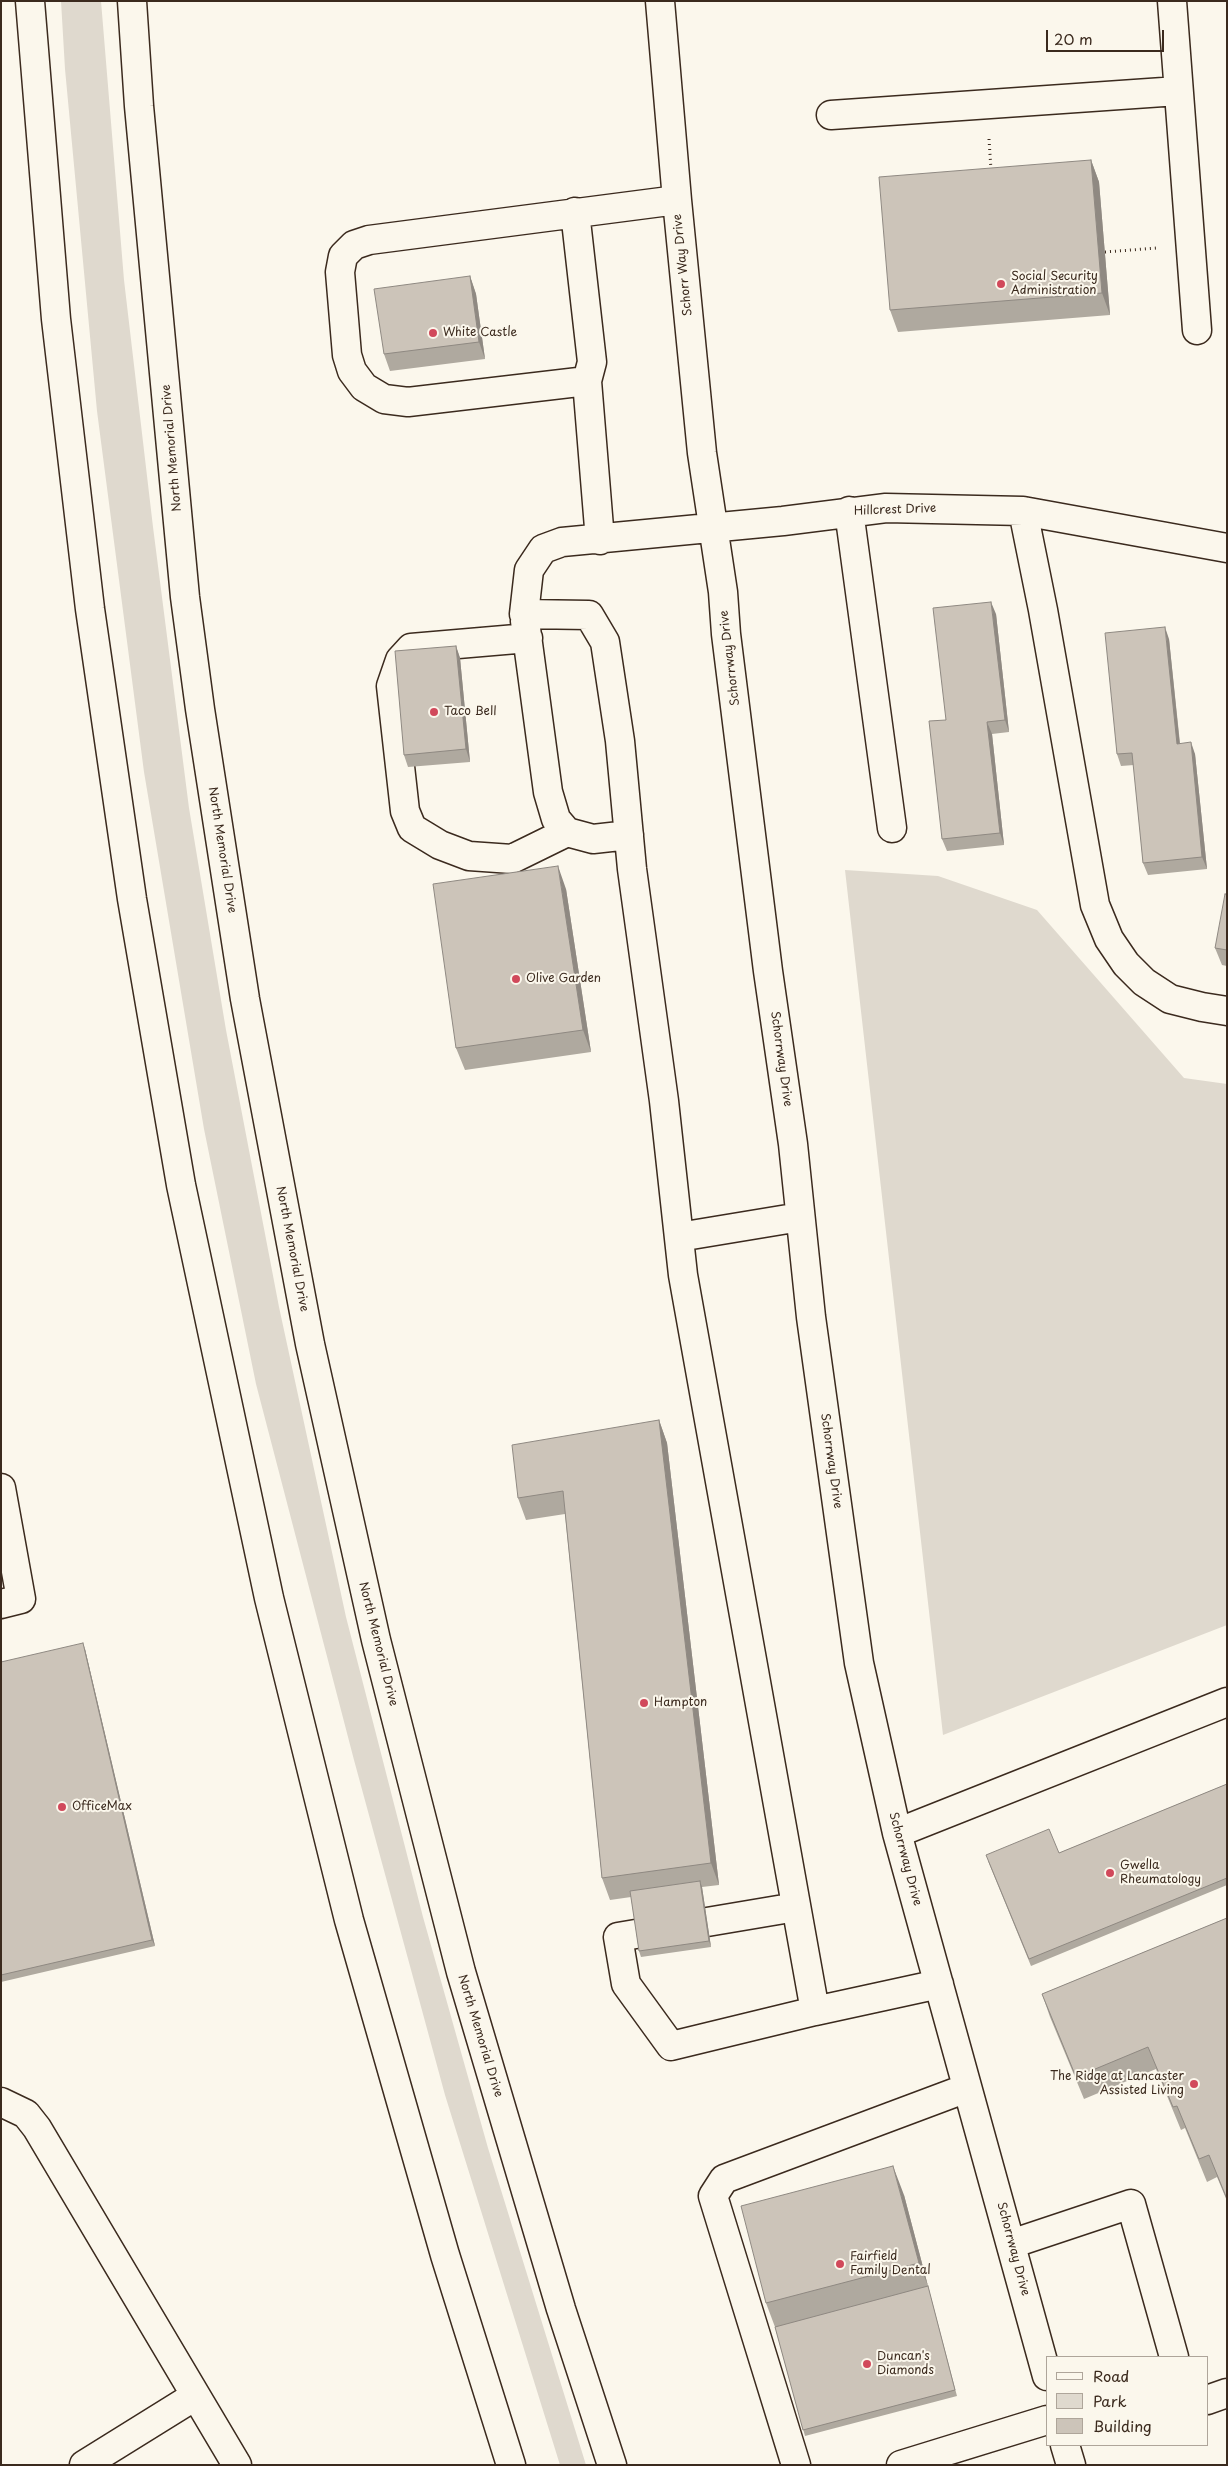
<!DOCTYPE html>
<style>
body{margin:0}
#map{position:relative;width:1228px;height:2466px;overflow:hidden;background:#fbf7ec;font-family:"Playpen Sans",sans-serif}
canvas{display:block}
.frame{position:absolute;inset:0;border:2px solid #3b2a1e;pointer-events:none}
.legend{position:absolute;left:1046px;top:2356px;width:162px;height:90px;box-sizing:border-box;background:#fbf7ec;border:1px solid #aea59a;margin:0;padding:6px 9px;list-style:none;font-size:15px;color:#3b2a1e}
.legend li{display:flex;align-items:center;gap:10px;height:25px}
.legend b{width:25px;border:1px solid #aea59a}
.scale{position:absolute;left:1046px;top:30px;width:118px;height:22px;box-sizing:border-box;border:2px solid #3b2a1e;border-top:0;padding-left:6px;font-size:15px;line-height:18px;white-space:nowrap;color:#3b2a1e;-webkit-text-stroke:4px #fbf7ec;paint-order:stroke}
</style>
<div id="map">
<canvas width="1228" height="2466"></canvas>
<div class="frame"></div>
<ul class="legend">
<li><b style="height:6px;background:#fbf7ec"></b>Road</li>
<li><b style="height:14px;background:#dfd9ce"></b>Park</li>
<li><b style="height:14px;background:#ccc4b9"></b>Building</li>
</ul>
<div class="scale">20 m</div>
</div>
<script>
const c = document.querySelector('canvas').getContext('2d');
c.lineJoin = 'round';
function fill(path, color) { c.fillStyle = color; c.fill(path, 'evenodd'); }
const shape = rows => new Path2D(rows.map(r => 'M' + r).join(''));
function stroke(path, color, width, dash) { c.strokeStyle = color; c.lineWidth = width; c.lineCap = dash ? 'butt' : 'round'; c.setLineDash(dash || []); c.stroke(path); }
function drawText(font, color, halo, rows, align = 'center') {
  c.font = font + ' "Playpen Sans",sans-serif'; c.lineWidth = 4; c.setLineDash([]); c.textBaseline = 'middle'; c.strokeStyle = halo; c.fillStyle = color; for (const [text, x, y, turn = 0] of rows) {
    c.save(); c.translate(x, y); c.rotate((+turn || 0) * Math.PI / 180); c.textAlign = isNaN(turn) ? turn : align; if (halo) c.strokeText(text, 0, 0); c.fillText(text, 0, 0); c.restore();
  }
}
const green = shape([
 [61,1,101,1,124,280,153,527,189,808,226,1030,279,1307,346,1617,423,1917,488,2148,586,2465,560,2465,445,2095,354,1760,256,1384,204,1129,144,772,97,411,65,69],
 [845,870,938,876,1037,910,1184,1078,1227,1084,1227,1625,943,1735]
]);
const path = shape([
 [989,139,991,170],
 [1105,252,1157,248]
]);
const minor = shape([
 [660,1,677,200,702,453,723,592,726,634,768,971,793,1144,811,1317,859,1663,897,1833,1047,2376],
 [1172,1,1197,330],
 [831,115,1178,91],
 [575,212,592,362,587,381,600,540],
 [587,381,408,402,384,399,364,387,352,371,347,355,340,272,343,256,354,245,369,240,677,200],
 [849,511,892,828],
 [1023,511,1043,610,1095,905,1109,939,1126,964,1144,982,1170,999,1202,1007,1227,1011],
 [525,621,548,792,556,819,567,832,593,839,629,835],
 [528,638,411,648,400,660,391,686,405,811,412,828,440,845,469,856,512,859,567,832],
 [679,1237,800,1217],
 [1,1488,21,1599,1,1604],
 [897,1833,1227,1702],
 [796,1907,618,1937,626,1984,671,2046,815,2011],
 [939,1984,815,2011,683,1275,664,1101,632,869,620,741,605,642,589,615,524,614,529,570,543,549,562,542,783,521,886,508,1023,511,1227,548],
 [1,2102,26,2114,37,2128,237,2465],
 [1011,2244,1131,2204,1174,2357],
 [1207,2400,1227,2393],
 [1065,2445,1071,2465],
 [84,2465,195,2396],
 [796,2465,713,2196,724,2179,967,2088],
 [901,2465,1047,2420]
]);
const major = shape([
 [30,1,56,319,90,609,132,899,181,1185,269,1598,349,1920,445,2255,511,2465],
 [132,1,139,106,185,597,200,709,245,999,310,1344,376,1640,461,1972,561,2309,612,2465]
]);
const wall = shape([
 [1091,160,1099,182,1110,315,898,332,890,310],
 [470,276,476,294,485,359,390,371,384,354],
 [996,614,1009,732,992,734,1004,845,947,851,942,839,946,720],
 [1169,639,1180,743,1195,754,1207,869,1148,875,1143,863,1134,765,1121,766,1117,754],
 [456,646,460,658,470,762,408,767,404,755],
 [566,889,591,1052,465,1070,456,1048],
 [1227,894,1227,966,1222,965,1215,948],
 [659,1420,667,1443,719,1885,702,1887,711,1947,641,1957,639,1951,631,1897,610,1900,602,1878,565,1514,526,1520,518,1498],
 [85,1649,155,1946,1,1982,1,1662],
 [1227,1784,1227,1885,1031,1966,988,1861,1059,1853],
 [1227,1918,1227,2201,1217,2177,1207,2182,1185,2128,1181,2130,1156,2069,1084,2099,1050,2017,1042,1994],
 [904,2195,957,2396,805,2436,775,2327,766,2303]
]);
const shadedWall = shape([
 [1091,160,1099,182,1110,315,1102,293],
 [470,276,476,294,485,359,479,342],
 [991,602,996,614,1009,732,1005,720],
 [1165,627,1169,639,1181,756,1177,744],
 [456,646,460,658,470,762,466,749],
 [987,722,992,734,1004,845,1000,833],
 [1191,742,1195,754,1207,869,1202,857],
 [558,866,566,889,591,1052,583,1030],
 [659,1420,667,1443,719,1885,711,1863],
 [83,1643,85,1649,155,1946,152,1940],
 [700,1881,702,1887,711,1947,709,1941],
 [893,2166,904,2195,957,2396,928,2286,919,2263]
]);
const building = shape([
 [1091,160,1102,293,890,310,879,177,1091,160],
 [470,276,479,342,384,354,374,289,470,276],
 [991,602,1005,720,987,722,1000,833,942,839,929,721,946,720,933,608,991,602],
 [1165,627,1177,744,1191,742,1202,857,1143,863,1132,753,1117,754,1105,633,1165,627],
 [456,646,466,749,404,755,395,651,456,646],
 [558,866,583,1030,456,1048,433,884,558,866],
 [1225,894,1227,894,1227,950,1215,948,1225,894],
 [659,1420,711,1863,602,1878,563,1491,518,1498,512,1445,659,1420],
 [83,1643,152,1940,1,1975,1,1662,83,1643],
 [1227,1784,1227,1878,1029,1959,986,1855,1049,1829,1059,1853,1227,1784],
 [700,1881,709,1941,639,1951,630,1891,700,1881],
 [1227,1918,1227,2199,1209,2155,1199,2159,1177,2106,1173,2107,1148,2047,1076,2077,1042,1994,1227,1918],
 [893,2166,919,2263,766,2303,741,2206,893,2166],
 [928,2286,955,2390,803,2430,775,2327,928,2286]
]);
const markers = [
 [1001,284,5,"#d1495b"],
 [433,333,5,"#d1495b"],
 [434,712,5,"#d1495b"],
 [516,979,5,"#d1495b"],
 [644,1703,5,"#d1495b"],
 [62,1807,5,"#d1495b"],
 [1110,1873,5,"#d1495b"],
 [1194,2084,5,"#d1495b"],
 [840,2264,5,"#d1495b"],
 [867,2364,5,"#d1495b"]
];
const streetNames = [
 ["Schorr Way Drive",683,265,-96],
 ["North Memorial Drive",172,448,-95],
 ["Hillcrest Drive",895,510,-2],
 ["Schorrway Drive",730,658,-97],
 ["North Memorial Drive",222,850,81],
 ["Schorrway Drive",781,1059,82],
 ["North Memorial Drive",292,1249,79],
 ["Schorrway Drive",831,1461,82],
 ["North Memorial Drive",378,1644,76],
 ["Schorrway Drive",905,1859,75],
 ["North Memorial Drive",480,2036,73],
 ["Schorrway Drive",1013,2249,75]
];
const poiNames = [
 ["Social Security",1011,277],
 ["Administration",1011,291],
 ["White Castle",443,333],
 ["Taco Bell",444,712],
 ["Olive Garden",526,979],
 ["Hampton",654,1703],
 ["OfficeMax",72,1807],
 ["Gwella",1120,1866],
 ["Rheumatology",1120,1880],
 ["The Ridge at Lancaster",1184,2077,"right"],
 ["Assisted Living",1184,2091,"right"],
 ["Fairfield",850,2257],
 ["Family Dental",850,2271],
 ["Duncan's",877,2357],
 ["Diamonds",877,2371]
];
fill(green, '#dfd9ce');
stroke(minor, '#3b2a1e', 31);
stroke(major, '#3b2a1e', 31);
stroke(path, '#3b2a1e', 3, [1, 4]);
stroke(minor, '#fbf7ec', 28);
stroke(major, '#fbf7ec', 28);
fill(wall, '#afa99f');
fill(shadedWall, '#8f8982');
fill(building, '#ccc4b9');
stroke(building, '#8f8982', 1);
for (const [x, y, r, color] of markers) { const dot = new Path2D(); dot.arc(x, y, r, 0, 2 * Math.PI); c.fillStyle = color; c.fill(dot); stroke(dot, '#fbf7ec', 2); }
drawText('12px', '#3b2a1e', '#fbf7ec', streetNames);
drawText('12px', '#3b2a1e', '#fbf7ec', poiNames, 'left');
</script>
